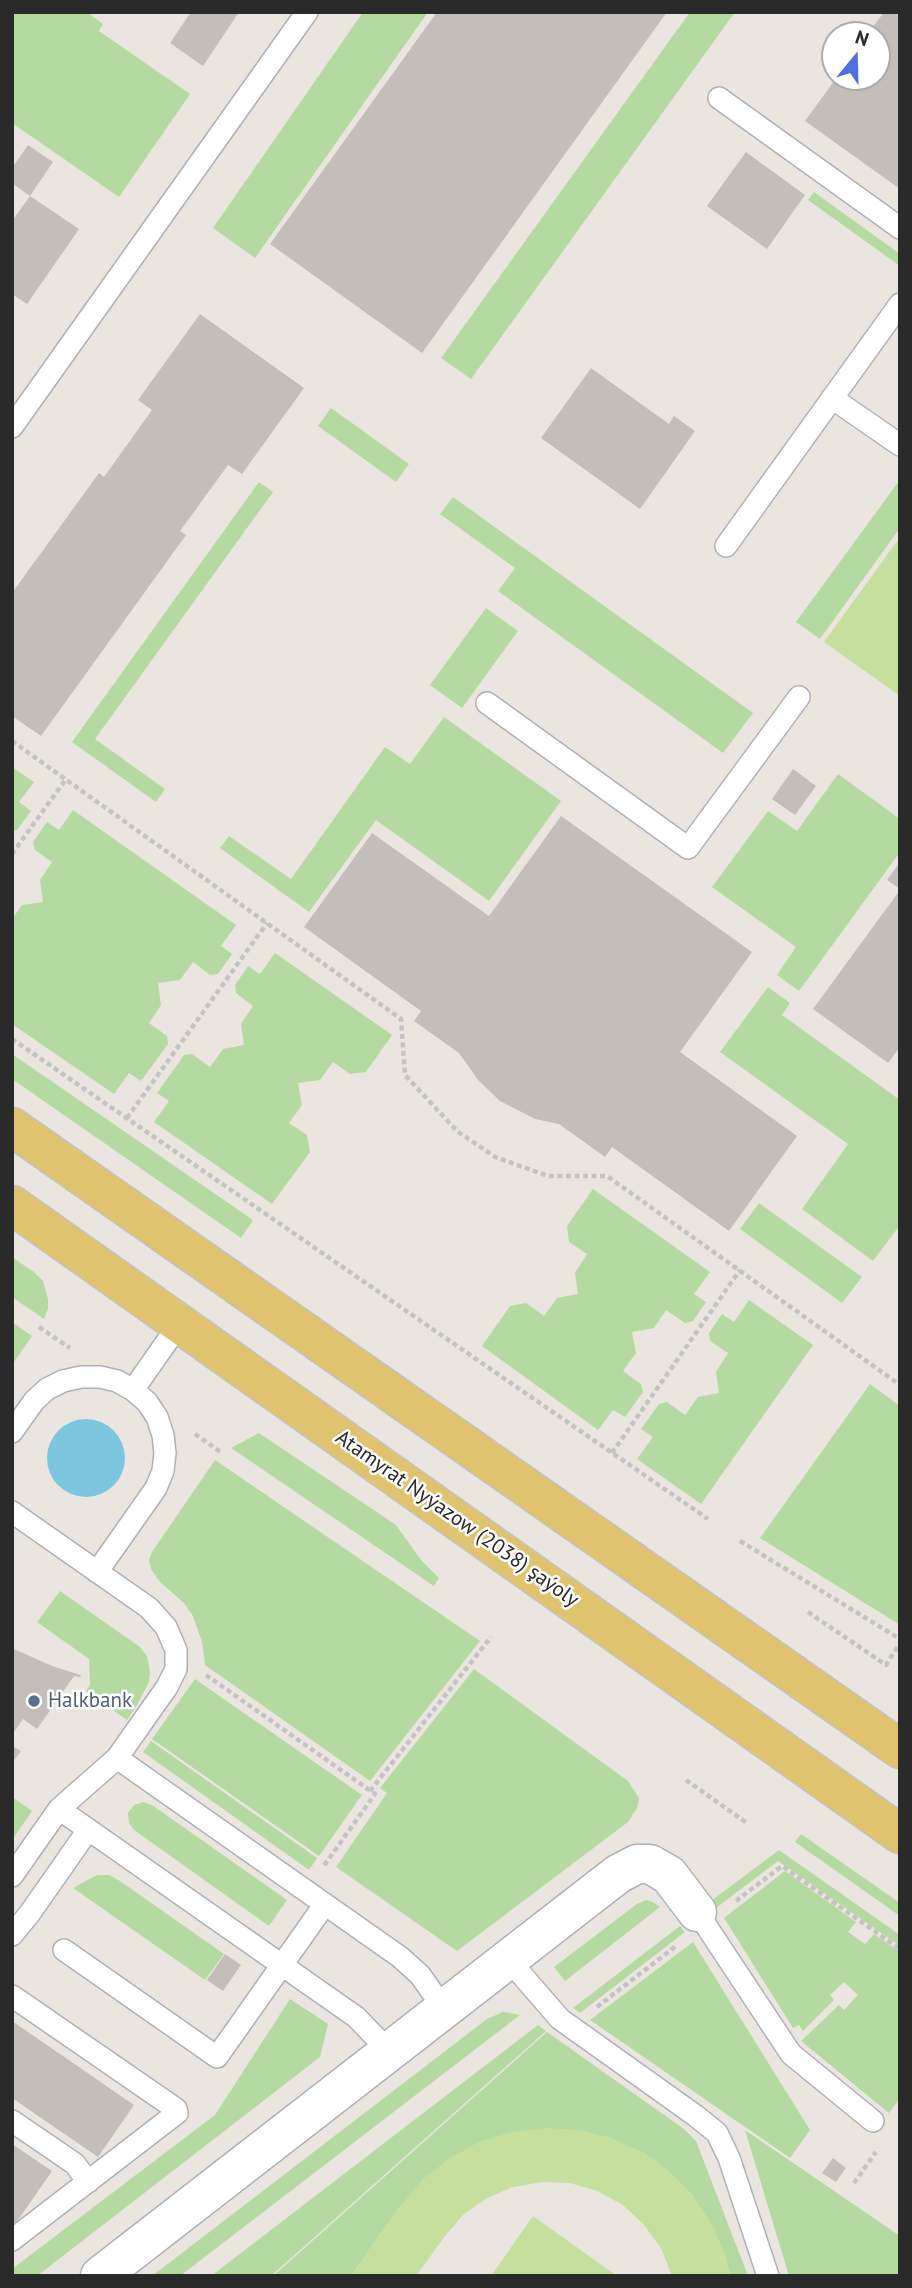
<!DOCTYPE html>
<meta charset="utf-8">
<style>
body{margin:0}
#map{position:relative;width:912px;height:2288px;overflow:hidden;background:#eae5de;font-family:"PT Sans",sans-serif}
canvas{display:block}
.frame{position:absolute;inset:0;border:14px solid #2a2a2a;pointer-events:none}
.north{position:absolute;left:821px;top:21px;width:70px;height:70px;box-sizing:border-box;background:#fff;border:2px solid #aaa;border-radius:50%;rotate:19deg;font-size:19px;font-weight:700;line-height:28px;text-align:center;color:#2a2a2a}
.north::after{content:'';display:block;margin:auto;width:24px;height:32px;background:#516ee3;clip-path:polygon(50% 0,100% 100%,50% 72%,0 100%)}
</style>
<div id="map">
<canvas width="912" height="2288"></canvas>
<div class="frame"></div>
<div class="north">N</div>
</div>
<script>
const c = document.querySelector('canvas').getContext('2d');
c.lineJoin = 'round';
function fill(path, color) { c.fillStyle = color; c.fill(path, 'evenodd'); }
const shape = rows => new Path2D(rows.map(r => 'M' + r).join(''));
function stroke(path, color, width, dash) { c.strokeStyle = color; c.lineWidth = width; c.lineCap = dash ? 'butt' : 'round'; c.setLineDash(dash || []); c.stroke(path); }
function drawText(font, color, halo, rows, align = 'center') {
  c.font = font + ' "PT Sans",sans-serif'; c.lineWidth = 5; c.setLineDash([]); c.textBaseline = 'middle'; c.strokeStyle = halo; c.fillStyle = color; for (const [text, x, y, turn = 0] of rows) {
    c.save(); c.translate(x, y); c.rotate((+turn || 0) * Math.PI / 180); c.textAlign = isNaN(turn) ? turn : align; if (halo) c.strokeText(text, 0, 0); c.fillText(text, 0, 0); c.restore();
  }
}
const green = shape([
 [12,12,87,12,103,24,99,31,190,94,119,197,12,123],
 [363,12,428,12,255,258,213,228],
 [690,12,735,12,471,379,441,358],
 [814,192,900,254,900,266,808,200],
 [331,408,409,464,396,482,318,426],
 [899,481,900,528,820,639,796,622],
 [259,482,273,492,95,739,165,789,156,802,72,742],
 [453,497,753,713,723,753,498,591,515,568,440,514],
 [486,608,518,631,462,708,430,685],
 [444,717,561,801,489,901,376,820,309,912,220,848,229,836,291,879,385,747,410,764],
 [12,767,34,782,19,802,31,811,17,830,12,831],
 [838,774,900,819,900,852,799,991,777,975,796,947,712,887,768,811,797,831],
 [73,810,236,925,221,946,232,954,218,974,210,975,193,962,180,980,158,983,161,1005,149,1023,167,1036,168,1044,141,1081,129,1073,114,1094,12,1024,12,919,22,905,43,902,40,880,52,862,35,850,33,842,47,822,59,830],
 [275,953,392,1035,366,1072,350,1074,333,1062,320,1080,298,1083,302,1105,289,1123,307,1135,310,1152,272,1204,154,1122,169,1101,157,1093,184,1055,192,1054,210,1067,223,1049,244,1045,241,1024,253,1006,236,993,235,985,248,966,260,974],
 [768,987,790,1003,782,1015,900,1100,900,1225,873,1261,802,1209,848,1144,720,1052],
 [12,1054,253,1220,241,1238,12,1079],
 [593,1189,710,1272,694,1294,706,1302,693,1321,685,1323,666,1310,654,1328,632,1332,636,1353,623,1371,641,1384,643,1392,625,1417,613,1410,598,1430,482,1346,510,1306,526,1303,544,1316,557,1298,578,1294,575,1273,587,1254,569,1242,567,1226],
 [759,1203,862,1277,842,1303,740,1229],
 [12,1257,34,1272,43,1281,48,1299,48,1309,44,1319,12,1297],
 [749,1300,813,1345,701,1504,637,1459,653,1437,641,1429,659,1404,667,1402,685,1415,698,1397,719,1393,716,1372,728,1353,710,1341,709,1333,722,1314,734,1322],
 [12,1322,32,1336,12,1365],
 [870,1384,900,1406,900,1625,760,1538],
 [259,1433,396,1525,421,1560,439,1578,434,1586,231,1448],
 [215,1460,480,1641,370,1781,205,1665,202,1642,193,1616,184,1603,160,1582,151,1569,149,1560,152,1552],
 [60,1591,140,1647,147,1656,150,1672,149,1682,138,1703,127,1720,86,1691,90,1685,89,1659,37,1622],
 [474,1669,628,1781,639,1798,637,1808,628,1822,457,1951,336,1867,387,1793,380,1788],
 [195,1679,362,1795,319,1856,152,1739],
 [151,1741,317,1858,309,1870,143,1752],
 [12,1797,32,1811,12,1840],
 [143,1802,152,1805,287,1900,269,1926,134,1830,129,1823,128,1813,134,1805],
 [801,1834,900,1903,900,1916,795,1842],
 [779,1850,900,1935,900,1946,778,1861,716,1908,711,1901],
 [785,1871,856,1922,848,1932,865,1944,874,1934,900,1952,900,2098,889,2113,801,2041,839,2005,844,2010,858,1995,844,1982,830,1995,834,2000,803,2031,799,2025,793,2028,724,1918],
 [97,1875,109,1875,120,1881,224,1954,205,1980,73,1888],
 [646,1900,653,1902,660,1907,565,1981,554,1967,637,1904],
 [680,1926,685,1932,580,2013,573,2008],
 [693,1942,810,2130,790,2158,590,2020],
 [290,1999,328,2024,320,2057,37,2276,12,2276,12,2269,215,2115],
 [503,2012,520,2015,180,2276,152,2276,487,2019],
 [538,2025,546,2031,271,2276,211,2276],
 [547,2032,684,2129,696,2141,748,2276,730,2276,725,2255,693,2196,669,2172,642,2152,401,2205,351,2276,273,2276],
 [745,2130,900,2236,900,2276,789,2276]
]);
const pitch = shape([
 [900,537,900,696,824,642],
 [545,2128,579,2130,611,2138,642,2152,670,2172,693,2196,712,2224,725,2255,730,2276,672,2276,661,2248,644,2225,623,2205,597,2191,570,2183,542,2182,513,2187,487,2198,464,2214,445,2236,416,2276,351,2276,401,2205,423,2179,450,2158,479,2142,512,2132],
 [533,2216,617,2276,491,2276]
]);
const water = shape([
 '47 1458a39 39 0 1 1 78 0a39 39 0 1 1-78 0Z'
]);
const building = shape([
 [191,12,239,12,203,66,170,43],
 [437,12,667,12,422,353,270,244],
 [884,12,900,12,900,189,805,121,837,77,877,77,877,35,867,35],
 [28,145,53,162,30,196,12,183,12,168],
 [746,152,805,195,767,249,707,206],
 [30,196,79,229,27,304,12,294,12,221],
 [200,314,304,388,242,474,228,465,180,531,186,535,41,736,12,716,12,593,99,473,104,477,152,410,138,400],
 [591,368,669,424,674,416,695,431,640,509,541,438],
 [793,769,816,786,795,815,772,799],
 [561,816,752,952,680,1052,797,1136,729,1231,612,1147,605,1157,559,1124,535,1119,500,1101,479,1081,459,1053,414,1021,421,1011,304,927,372,833,489,916],
 [900,862,900,889,887,880],
 [900,890,900,1047,888,1063,813,1009],
 [12,1648,52,1666,81,1675,80,1677,74,1676,37,1729,23,1719,12,1735],
 [12,1746,21,1751,12,1763],
 [225,1954,241,1965,223,1991,207,1980],
 [12,2021,134,2105,98,2157,12,2098],
 [12,2144,52,2171,16,2223,12,2221],
 [833,2158,846,2168,836,2182,822,2173]
]);
const path = shape([
 [12,741,401,1019,405,1075,457,1131,495,1157,548,1176,607,1176,900,1385],
 [12,854,66,779],
 [12,1039,708,1519],
 [127,1118,267,923],
 [39,1327,70,1348],
 [195,1434,222,1453],
 [612,1453,740,1270],
 [740,1541,900,1639],
 [808,1612,886,1665,900,1643],
 [206,1675,375,1794,323,1867],
 [686,1780,747,1823],
 [370,1791,491,1637],
 [736,1901,782,1866,900,1949],
 [597,2007,676,1946],
 [854,2183,876,2152]
]);
const service = shape([
 [719,98,900,228],
 [832,398,900,445],
 [12,427,307,12],
 [726,546,900,304],
 [487,703,688,848,799,697],
 [133,1390,180,1323],
 [12,1432,34,1401,47,1389,63,1381,81,1377,100,1377,117,1381,133,1390,147,1402,157,1417,163,1435,165,1453,163,1471,156,1488,97,1572],
 [12,1512,149,1608,166,1627,176,1650,176,1669,167,1687,117,1758,59,1809],
 [117,1758,400,1957,420,1975,444,2009],
 [12,1876,59,1809,356,2017,389,2051],
 [697,1912,791,2054,873,2121],
 [12,1935,30,1913,88,1830],
 [64,1950,217,2057,325,1904],
 [508,1959,560,2019,696,2116,717,2133,729,2158,768,2276],
 [12,1996,176,2109,177,2113,12,2240],
 [12,2121,75,2164,88,2182]
]);
const minor = shape([
 [100,2276,618,1874,637,1864,650,1864,669,1875,697,1912]
]);
const primary = shape([
 [12,1127,900,1749],
 [12,1205,900,1834]
]);
const markers = [
 [34,1701,7,"#5c6f8a"]
];
const streetNames = [
 ["Atamyrat Nyýazow (2038) şaýoly",457,1519,35]
];
const serviceNames = [
 ["Halkbank",48,1701]
];
fill(green, '#b5daa1');
fill(pitch, '#c5e09e');
fill(water, '#7dc6df');
fill(building, '#c3beba');
stroke(service, '#aeb0b9', 24);
stroke(minor, '#aeb0b9', 41);
stroke(primary, '#c3c3c3', 41);
stroke(path, '#c3c3c3', 4.5, [5, 3.5]);
stroke(service, '#fff', 21);
stroke(minor, '#fff', 38);
stroke(primary, '#dfc36e', 38);
for (const [x, y, r, color] of markers) { const dot = new Path2D(); dot.arc(x, y, r, 0, 2 * Math.PI); c.fillStyle = color; c.fill(dot); stroke(dot, '#fff', 2.5); }
drawText('21px', '#2a2a2a', '#fff', streetNames);
drawText('21px', '#4e5e75', '#fff', serviceNames, 'left');
</script>
